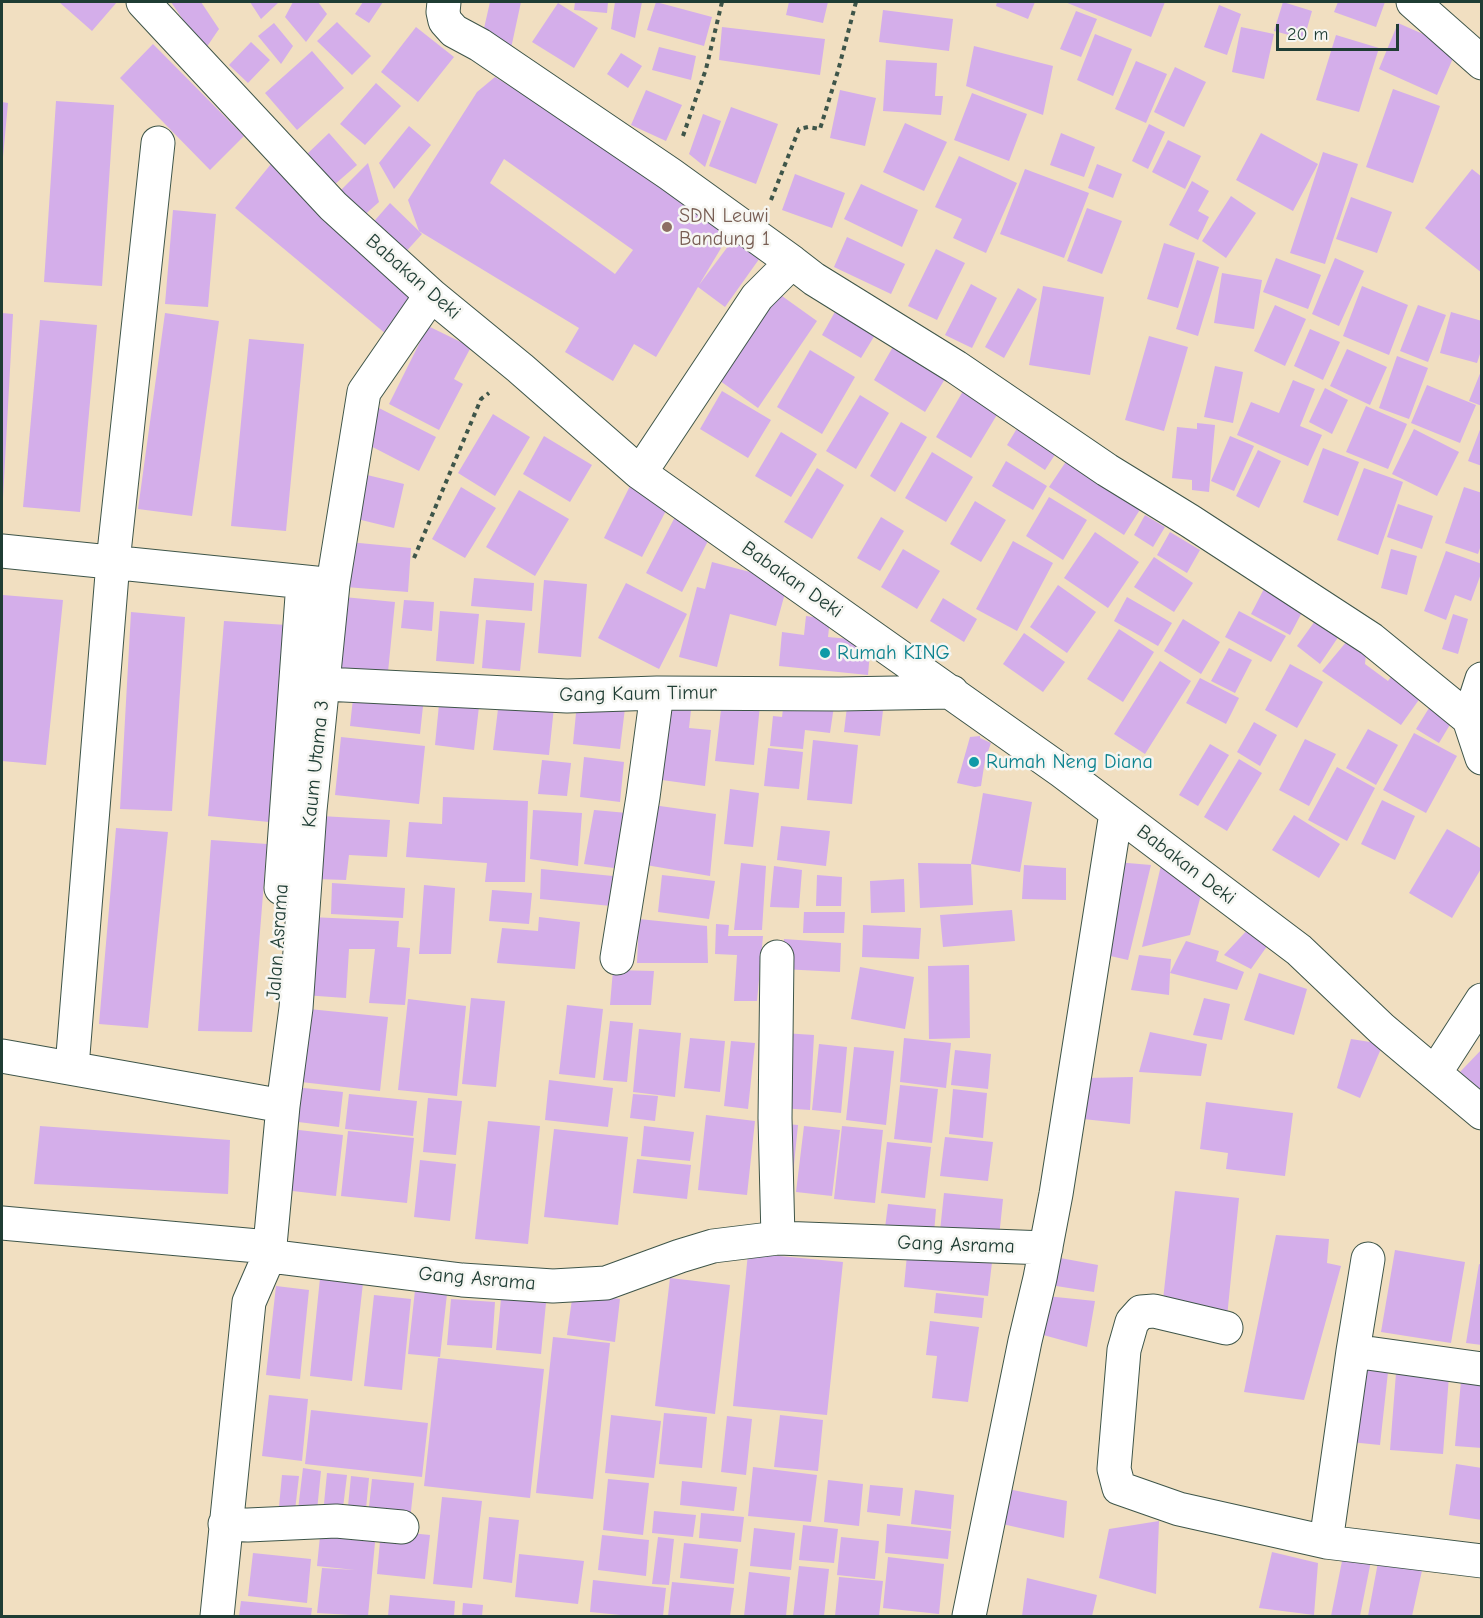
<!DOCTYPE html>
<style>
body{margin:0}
#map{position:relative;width:1483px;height:1618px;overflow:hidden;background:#f1dfc1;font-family:"Comic Neue",sans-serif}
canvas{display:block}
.frame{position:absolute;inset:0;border:3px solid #1f3d34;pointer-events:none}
.scale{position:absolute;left:1276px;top:24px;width:123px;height:27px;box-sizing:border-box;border:3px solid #1f3d34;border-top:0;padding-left:8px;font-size:18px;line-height:21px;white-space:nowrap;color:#1f3d34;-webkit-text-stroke:4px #f6f6f2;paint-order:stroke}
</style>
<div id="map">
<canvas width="1483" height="1618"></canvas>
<div class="frame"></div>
<div class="scale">20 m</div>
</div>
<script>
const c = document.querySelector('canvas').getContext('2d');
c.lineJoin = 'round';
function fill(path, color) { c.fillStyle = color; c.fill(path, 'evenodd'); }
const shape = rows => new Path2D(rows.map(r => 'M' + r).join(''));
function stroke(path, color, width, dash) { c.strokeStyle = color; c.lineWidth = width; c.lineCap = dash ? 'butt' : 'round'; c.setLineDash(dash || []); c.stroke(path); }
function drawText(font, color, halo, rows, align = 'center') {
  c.font = font + ' "Comic Neue",sans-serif'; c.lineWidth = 5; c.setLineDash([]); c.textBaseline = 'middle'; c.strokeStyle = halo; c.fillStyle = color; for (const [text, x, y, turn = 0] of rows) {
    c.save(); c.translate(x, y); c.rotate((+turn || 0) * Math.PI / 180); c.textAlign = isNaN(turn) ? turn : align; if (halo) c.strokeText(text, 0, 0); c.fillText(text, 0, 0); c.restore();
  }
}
const building = shape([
 [59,2,117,2,92,31],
 [171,2,201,2,219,29,204,51],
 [250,2,279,2,261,19],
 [293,2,318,2,327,14,306,42,285,17],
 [363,2,383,2,369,23,355,14],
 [490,2,521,2,510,53,482,37],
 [575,2,608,2,607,13,574,10],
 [615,2,642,2,635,38,611,29],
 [656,2,712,17,704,46,647,30],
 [789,2,828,2,823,23,786,15],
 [997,2,1035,2,1028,19,996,6],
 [1065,2,1165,2,1151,37],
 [1283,2,1312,11,1304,39,1274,31],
 [1338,2,1385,2,1376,27,1334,12],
 [558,3,598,28,574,68,532,42],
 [1219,5,1241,14,1227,55,1204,47],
 [883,10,953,19,949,51,879,42],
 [1076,11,1097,19,1081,57,1060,49],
 [337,22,371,56,352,75,317,41],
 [274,23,293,46,281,64,258,36],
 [1398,23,1457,49,1437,95,1379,69],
 [416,27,454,57,418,102,381,72],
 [722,27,825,39,820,75,719,60],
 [1241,27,1274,34,1264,79,1232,72],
 [1095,34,1132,49,1113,96,1077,80],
 [1336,35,1379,48,1359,112,1316,100],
 [251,42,270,60,248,83,229,65],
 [153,44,244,136,210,170,120,78],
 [974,46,1053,66,1043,115,966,86],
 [659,47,696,56,691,80,652,70],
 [312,51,344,88,297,130,265,93],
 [621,53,642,66,628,88,607,74],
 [886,60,937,63,935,96,943,96,941,115,883,111],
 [1136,61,1167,74,1146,123,1115,109],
 [1175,67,1206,82,1184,127,1154,112],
 [495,77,736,223,699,285,741,229,767,248,725,307,698,287,656,357,634,344,613,381,565,352,579,328,419,231,408,200,477,92],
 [504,159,633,250,615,274,490,183],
 [376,83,401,106,365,145,340,124],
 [1393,89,1440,106,1413,183,1366,167],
 [646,90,682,105,666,141,631,125],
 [840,90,876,98,865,146,830,138],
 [972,93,1027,114,1009,161,954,140],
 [56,101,114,105,102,286,44,282],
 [2,102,8,103,3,157,2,157],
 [731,107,778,124,756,184,709,166],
 [703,114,721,121,705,167,689,154],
 [905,123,947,142,924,191,883,172],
 [1149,124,1165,132,1148,169,1132,161],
 [409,126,431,145,394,189,379,163],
 [329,133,357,165,334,185,307,154],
 [1061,133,1095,147,1084,177,1050,165],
 [1261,133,1318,164,1293,211,1236,180],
 [1168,140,1201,156,1185,189,1152,172],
 [1323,152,1358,164,1325,264,1290,253],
 [959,156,1017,183,986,253,953,238,962,219,935,207],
 [368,163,379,202,361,218,338,193],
 [271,164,422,290,386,334,235,208],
 [1097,164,1122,174,1113,198,1088,188],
 [1025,169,1089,193,1064,258,1000,234],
 [1472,169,1482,177,1482,273,1425,228],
 [795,174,845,193,832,228,782,210],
 [1192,181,1209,191,1198,211,1209,217,1198,240,1169,225],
 [861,184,918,210,902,247,844,219],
 [1231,196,1256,213,1226,258,1202,241],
 [1351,197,1392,212,1377,253,1336,239],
 [390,203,422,234,402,256,370,226],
 [1087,208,1122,221,1102,274,1067,261],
 [173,210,216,214,208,307,165,304],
 [847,237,905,264,891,294,834,267],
 [1164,243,1195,253,1178,308,1147,299],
 [936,249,965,263,937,320,908,306],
 [1276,258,1321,275,1308,309,1263,292],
 [1335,258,1364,271,1339,326,1312,314],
 [1197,260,1219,267,1198,336,1176,329],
 [1222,273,1262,280,1254,329,1214,323],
 [971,284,997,298,972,348,945,335],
 [1043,286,1104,297,1090,375,1029,365],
 [1362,286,1408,305,1389,355,1343,336],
 [1018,288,1037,299,1004,358,985,347],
 [775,291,817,321,758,408,716,378],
 [841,301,881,325,861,358,822,335],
 [1275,305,1306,319,1285,366,1254,351],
 [1418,305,1446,315,1428,362,1400,351],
 [1451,312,1482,321,1482,348,1477,363,1440,353],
 [2,313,13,314,3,498,2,498],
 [165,313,219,321,192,516,138,509],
 [40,320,97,325,80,512,23,507],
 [428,326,471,347,454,379,463,384,439,430,389,404],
 [1310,329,1340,342,1323,380,1294,366],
 [1149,336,1188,347,1164,431,1125,420],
 [898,338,951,369,925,412,874,380],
 [249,339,304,344,286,531,231,526],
 [1347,349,1387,367,1370,405,1330,386],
 [810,350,855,377,822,434,777,407],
 [1397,356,1428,368,1409,419,1379,408],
 [1215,366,1243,372,1233,423,1204,417],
 [1481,371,1482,371,1482,406,1469,401],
 [1293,380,1315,389,1300,426,1322,435,1308,466,1237,435,1251,402,1279,413],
 [969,381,1004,403,971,458,936,437],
 [1427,385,1476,405,1460,443,1411,423],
 [1325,388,1348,400,1332,434,1309,422],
 [722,391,771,420,748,458,700,429],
 [860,395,889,413,856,469,826,451],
 [375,406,436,437,419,471,359,440],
 [1366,406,1407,424,1388,469,1346,452],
 [493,414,530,437,495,496,458,473],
 [901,422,927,437,895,492,870,476],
 [1197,423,1215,425,1209,492,1192,490,1192,480,1172,478,1177,427,1197,429],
 [1019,425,1058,450,1045,470,1007,445],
 [1481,427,1482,427,1482,466,1468,461],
 [1414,429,1459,452,1437,496,1392,474],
 [781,432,817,454,791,497,755,476],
 [544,436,592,465,570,502,523,474],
 [1230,436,1254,446,1234,491,1211,481],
 [1323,448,1359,462,1338,516,1303,502],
 [1258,450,1281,461,1259,508,1236,496],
 [932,452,973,477,946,522,905,498],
 [1067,460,1141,508,1124,535,1049,487],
 [1006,461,1047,486,1033,510,992,486],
 [817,468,844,485,812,539,784,522],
 [1364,468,1403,482,1378,555,1337,540],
 [359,473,404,484,394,528,349,517],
 [632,482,671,501,642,557,604,538],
 [461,487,496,508,465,558,432,539],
 [1464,487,1482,493,1482,542,1478,554,1445,543],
 [519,490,569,519,535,576,486,547],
 [1049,497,1087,520,1063,560,1026,536],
 [975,501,1006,520,981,562,950,544],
 [1398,504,1433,516,1422,549,1387,537],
 [676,515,712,533,682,592,646,573],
 [1145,515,1165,527,1153,547,1134,535],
 [881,517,904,531,880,571,857,558],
 [1095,532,1139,562,1108,608,1064,578],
 [1170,532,1200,550,1187,573,1157,555],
 [1013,541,1053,563,1017,631,976,609],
 [349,542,411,548,408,592,346,587],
 [903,549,940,571,917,609,881,587],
 [1391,549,1417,556,1407,595,1381,588],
 [1446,551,1482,564,1482,571,1471,601,1455,595,1446,620,1424,611],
 [1154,557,1193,583,1174,612,1134,587],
 [712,562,788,582,776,626,730,614,717,667,679,657,697,587,705,589],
 [474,578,534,583,532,611,471,606],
 [544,580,587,584,581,657,538,653],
 [1268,581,1308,601,1290,635,1251,614],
 [626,583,687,614,659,669,598,638],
 [1058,585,1096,612,1067,653,1030,627],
 [3,595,63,600,46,765,2,761,2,615],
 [344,597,395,602,388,672,337,668],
 [1127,597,1172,623,1158,646,1114,621],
 [943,598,977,619,964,642,930,621],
 [404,600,434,602,432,631,401,628],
 [440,611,479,614,474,664,436,661],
 [1239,611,1286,636,1271,662,1225,637],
 [131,612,185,617,172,811,120,809],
 [1320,614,1343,630,1320,664,1297,646],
 [1453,614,1468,619,1458,654,1442,649],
 [806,616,830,619,828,637,871,641,868,675,779,666,782,632,804,635],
 [1183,619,1220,642,1201,674,1164,651],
 [486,620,525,623,520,671,482,668],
 [224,621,287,625,269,822,208,816],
 [1119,629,1154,652,1123,702,1087,679],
 [1024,633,1065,662,1043,692,1003,664],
 [1347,641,1366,654,1365,664,1388,681,1393,674,1423,694,1401,725,1322,671],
 [1229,648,1252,660,1235,693,1211,681],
 [1160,661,1191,681,1145,754,1114,734],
 [1290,664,1323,682,1297,728,1265,710],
 [1200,678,1239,698,1226,724,1186,703],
 [354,689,424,697,420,734,350,726],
 [440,694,480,698,474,750,435,745],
 [848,698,884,702,880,736,844,732],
 [662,699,692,701,689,728,711,730,705,786,655,779],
 [784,700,834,706,830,733,805,730,803,749,770,746,773,716,782,717],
 [1434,700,1457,713,1439,743,1416,729],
 [499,701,554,707,549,755,493,750],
 [722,701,760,705,754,765,715,761],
 [577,703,625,708,620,749,573,744],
 [1254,722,1277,735,1260,766,1237,752],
 [1368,729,1398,745,1376,785,1346,768],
 [1414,733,1457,756,1426,813,1383,790],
 [980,736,980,738,991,743,985,760,981,786,975,787,957,783,970,737],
 [341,737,425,746,419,804,335,795],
 [1305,739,1336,754,1309,806,1279,790],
 [813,740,858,745,852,804,807,800],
 [1210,744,1229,755,1198,806,1179,795],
 [768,748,803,752,799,789,764,786],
 [584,757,624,762,620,802,580,797],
 [1239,759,1262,773,1227,831,1204,817],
 [542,760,571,763,567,796,538,794],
 [1337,767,1375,788,1347,841,1308,820],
 [730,789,759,793,753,847,724,844],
 [983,793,1032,802,1020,872,971,864],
 [443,797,528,801,525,882,485,882,487,863,406,857,409,822,442,824],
 [1382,800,1415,816,1395,860,1361,844],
 [653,805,716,814,710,876,646,865],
 [533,810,582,813,578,866,530,859],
 [594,810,627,813,614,868,584,864],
 [1294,815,1340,844,1319,878,1272,850],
 [321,816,390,820,387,857,349,855,346,880,316,879],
 [781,826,830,831,826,866,777,860],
 [116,828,168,832,148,1028,99,1024],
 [1447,829,1482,849,1482,867,1452,918,1409,893],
 [211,840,267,844,252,1032,198,1031],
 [1162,861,1201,895,1190,935,1142,947],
 [1116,862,1151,865,1128,960,1097,953],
 [741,863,766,866,762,930,734,930],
 [918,863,971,864,973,905,920,908],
 [1024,865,1066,868,1066,900,1022,899],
 [774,866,802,870,799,908,770,907],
 [541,869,613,876,611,906,540,899],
 [662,875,715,881,709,919,658,912],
 [817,875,842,877,841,906,816,906],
 [904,879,905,912,871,913,870,881],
 [332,883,405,888,403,918,331,914],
 [424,885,455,888,451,954,419,954],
 [492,890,532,893,529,924,489,921],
 [1012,910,1015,941,943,947,940,915],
 [804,912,845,912,844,933,803,933],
 [310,917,399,921,397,947,410,948,405,1005,369,1003,375,949,349,949,346,998,303,995],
 [539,917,580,922,575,969,497,963,502,928,538,931],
 [639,919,707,926,708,963,637,963],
 [716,924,729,925,728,936,763,936,757,1001,734,1001,737,955,715,954],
 [863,925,921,928,919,959,862,957],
 [1251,926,1270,942,1251,969,1224,955],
 [784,939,841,943,840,972,782,969],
 [1186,941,1219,951,1216,961,1244,972,1237,990,1170,973,1169,995,1131,990,1139,955,1171,959,1170,973],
 [969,965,970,1038,929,1039,928,966],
 [860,967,914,977,905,1029,851,1019],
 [613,970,654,971,651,1005,610,1005],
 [1259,973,1307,989,1294,1035,1244,1020],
 [471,998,505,1001,496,1087,462,1084],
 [1204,998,1230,1004,1222,1040,1193,1035],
 [408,999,466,1006,457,1096,398,1090],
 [567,1005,603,1009,595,1078,559,1074],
 [309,1009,388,1017,380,1091,301,1082],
 [610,1021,633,1023,627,1082,603,1080],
 [639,1029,681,1033,675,1097,633,1092],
 [1150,1032,1207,1044,1201,1076,1139,1072],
 [783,1033,814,1035,810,1110,780,1108],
 [690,1038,725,1041,720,1092,684,1088],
 [904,1038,951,1043,946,1088,900,1082],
 [1351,1039,1383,1044,1360,1098,1337,1088],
 [731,1041,755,1043,748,1109,724,1106],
 [819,1044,847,1047,841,1113,812,1110],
 [854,1047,894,1051,886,1125,846,1120],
 [1482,1049,1482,1091,1460,1072],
 [955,1050,991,1054,988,1089,951,1085],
 [1133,1077,1130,1124,1083,1119,1086,1078],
 [549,1080,613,1088,608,1127,545,1120],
 [900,1085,938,1089,932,1143,894,1139],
 [294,1087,343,1092,339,1127,290,1121],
 [953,1089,987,1093,983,1138,949,1134],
 [349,1094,417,1101,413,1136,345,1129],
 [633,1094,658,1096,655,1121,630,1118],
 [428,1098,462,1101,456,1155,423,1152],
 [1206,1102,1293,1113,1285,1176,1226,1169,1228,1153,1200,1149],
 [706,1115,755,1121,747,1195,698,1190],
 [488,1121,540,1126,528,1244,475,1239],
 [786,1124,798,1125,791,1194],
 [40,1126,230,1140,228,1194,34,1184],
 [644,1126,694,1132,690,1161,641,1156],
 [804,1126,840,1130,832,1196,796,1192],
 [842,1126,883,1130,875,1203,834,1199],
 [290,1129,343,1135,336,1196,284,1190],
 [554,1129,628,1137,618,1225,544,1217],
 [348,1131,414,1138,407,1203,341,1196],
 [945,1137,993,1142,988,1181,940,1176],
 [887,1142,931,1147,925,1198,881,1193],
 [637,1159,691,1165,687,1199,633,1193],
 [420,1160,456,1164,450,1221,414,1217],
 [1175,1191,1239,1198,1227,1317,1162,1309],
 [944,1193,1003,1199,999,1237,940,1231],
 [888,1204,936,1209,934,1233,885,1228],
 [1276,1235,1329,1239,1327,1263,1341,1266,1304,1400,1244,1392],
 [908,1244,993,1254,988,1296,904,1287],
 [1395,1250,1465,1262,1451,1343,1381,1332],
 [748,1253,843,1262,827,1415,733,1406],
 [1055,1257,1098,1265,1094,1292,1050,1285],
 [1479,1264,1482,1265,1482,1345,1466,1343],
 [320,1278,363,1283,352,1381,310,1376],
 [670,1278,730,1285,715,1414,655,1406],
 [416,1281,448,1285,440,1357,408,1354],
 [276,1286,309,1290,300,1379,266,1375],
 [573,1292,620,1299,615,1342,567,1335],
 [936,1293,984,1298,982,1318,934,1313],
 [374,1295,411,1299,402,1390,364,1386],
 [1046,1296,1095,1301,1087,1347,1036,1333],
 [451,1299,495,1302,492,1348,447,1345],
 [501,1299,546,1303,541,1354,496,1350],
 [930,1321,979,1327,968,1402,932,1398,937,1356,926,1355],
 [553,1337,610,1343,593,1499,536,1493],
 [438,1358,544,1369,530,1498,424,1486],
 [1357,1369,1388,1372,1380,1445,1350,1442],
 [1396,1373,1449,1376,1443,1454,1390,1450],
 [1461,1381,1482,1383,1482,1448,1455,1446],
 [269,1395,308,1399,302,1461,262,1456],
 [311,1410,428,1423,422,1477,305,1464],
 [664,1413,707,1417,702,1468,659,1464],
 [611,1415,661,1421,654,1478,605,1473],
 [780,1415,823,1420,818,1471,774,1467],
 [727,1416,752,1419,746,1475,721,1472],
 [1456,1464,1482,1468,1482,1520,1449,1515],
 [753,1467,817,1475,811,1522,748,1516],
 [303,1468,321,1471,316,1520,297,1518],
 [327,1473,347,1475,342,1516,323,1514],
 [282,1475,299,1476,294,1519,278,1517],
 [351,1476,369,1478,365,1519,347,1516],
 [372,1479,414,1483,410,1520,368,1516],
 [608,1479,649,1483,643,1535,603,1530],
 [828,1480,863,1484,859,1526,824,1522],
 [682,1481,737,1487,734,1511,680,1505],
 [870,1485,903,1488,900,1516,867,1512],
 [1003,1488,1067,1501,1064,1538,998,1523],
 [915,1490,954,1495,951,1529,911,1524],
 [442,1497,482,1501,472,1588,433,1584],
 [654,1511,696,1515,693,1537,652,1533],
 [701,1513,744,1517,741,1542,699,1538],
 [489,1517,519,1520,512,1583,483,1579],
 [1159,1521,1156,1594,1099,1578,1109,1529],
 [887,1524,951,1531,948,1559,885,1553],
 [803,1525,838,1529,834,1563,799,1560],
 [321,1526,376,1532,368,1616,317,1613,322,1568,355,1570,317,1566],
 [754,1528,795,1533,791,1570,750,1566],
 [381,1530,430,1535,425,1579,377,1574],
 [602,1535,649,1540,646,1576,598,1570],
 [658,1537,674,1539,669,1585,652,1584],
 [841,1537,879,1541,875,1579,837,1575],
 [684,1543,738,1549,734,1584,680,1578],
 [1344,1551,1372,1556,1360,1616,1331,1616],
 [1272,1552,1318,1563,1314,1615,1259,1608],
 [253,1553,311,1559,307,1603,248,1596],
 [519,1554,584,1561,578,1604,515,1597],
 [888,1557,944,1564,939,1614,883,1608],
 [1379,1557,1423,1566,1412,1616,1368,1616],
 [799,1566,829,1569,824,1616,793,1616],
 [749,1572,790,1577,786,1616,744,1616],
 [839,1577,883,1581,879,1616,835,1616],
 [1027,1578,1097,1595,1092,1616,1022,1616],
 [593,1580,666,1588,663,1616,631,1616,590,1612],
 [672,1582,734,1588,730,1616,668,1616],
 [390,1595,455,1601,454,1616,388,1616],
 [241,1601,312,1608,311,1616,239,1616],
 [463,1603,483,1605,482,1616,462,1616]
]);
const path = shape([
 [683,136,706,69,722,2],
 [771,200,799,129,808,127,820,129,838,71,856,2],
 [414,558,481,399,489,393]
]);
const minor = shape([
 [143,2,333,206,431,295,520,368,640,473,1063,772,1299,950,1382,1029,1482,1113],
 [444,2,443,12,445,21,454,31,480,45,670,174,792,262],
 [1413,2,1482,63],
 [640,473,757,297,792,262,814,279,956,367,1107,470,1190,521,1371,639,1469,719,1482,758],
 [2,551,325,584],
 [324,684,567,696,657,693,839,694,952,692],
 [1469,719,1482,679],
 [281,888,303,582],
 [777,957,775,1118,778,1238],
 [617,958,643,797,657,693],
 [2,1056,283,1106],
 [72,1067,113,562,158,143],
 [1435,1073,1482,1000],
 [2,1223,269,1247],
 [269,1256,462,1280,553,1286,606,1283,680,1256,713,1246,778,1238,1046,1248],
 [1226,1328,1154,1311,1141,1312,1132,1322,1124,1350,1114,1469,1119,1488,1179,1509,1326,1542,1482,1561],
 [1353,1351,1482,1369],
 [225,1524,248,1525,336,1521,402,1527],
 [1326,1542,1353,1351,1368,1259],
 [217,1616,249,1302,269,1256,283,1106,296,1008,310,810,333,584,364,392,431,295],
 [969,1616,1025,1341,1040,1278,1056,1194,1116,813]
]);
const markers = [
 [667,227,6,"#8d6e63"],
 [825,653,6,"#0f9aa8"],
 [974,762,6,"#0f9aa8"]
];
const educationNames = [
 ["SDN Leuwi",679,216],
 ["Bandung 1",679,239]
];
const streetNames = [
 ["Babakan Deki",413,277,41],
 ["Babakan Deki",792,580,35],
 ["Gang Kaum Timur",638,694,-1],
 ["Kaum Utama 3",316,764,-84],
 ["Babakan Deki",1186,865,37],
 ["Jalan Asrama",278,942,-86],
 ["Gang Asrama",956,1245,2],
 ["Gang Asrama",477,1279,5]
];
const cultureNames = [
 ["Rumah KING",837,653],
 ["Rumah Neng Diana",986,762]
];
fill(building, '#d4aeea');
stroke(minor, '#3e5549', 35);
stroke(path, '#3e5549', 4, [4.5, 4.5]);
stroke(minor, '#fff', 33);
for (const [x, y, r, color] of markers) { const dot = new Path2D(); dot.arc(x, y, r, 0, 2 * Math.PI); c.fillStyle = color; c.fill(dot); stroke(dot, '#f6f6f2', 2); }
drawText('20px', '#785e54', '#f6f6f2', educationNames, 'left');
drawText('20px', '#1f3d34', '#f6f6f2', streetNames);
drawText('20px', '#0d838f', '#f6f6f2', cultureNames, 'left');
</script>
